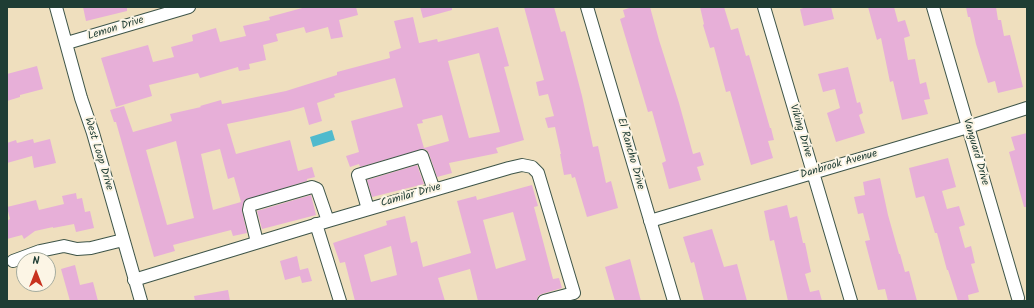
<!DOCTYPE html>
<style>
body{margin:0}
#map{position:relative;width:1034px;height:308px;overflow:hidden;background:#efdfbe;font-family:Kalam,sans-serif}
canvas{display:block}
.frame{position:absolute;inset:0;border:8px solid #1f3d34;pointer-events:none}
.north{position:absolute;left:16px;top:252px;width:40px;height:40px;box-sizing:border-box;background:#fcf5e5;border:1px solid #a4ab9e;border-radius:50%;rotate:0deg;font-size:11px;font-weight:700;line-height:16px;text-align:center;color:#1f3d34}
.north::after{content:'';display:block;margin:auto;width:14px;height:18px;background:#c8321e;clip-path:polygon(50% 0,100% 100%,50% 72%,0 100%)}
</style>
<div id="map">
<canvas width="1034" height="308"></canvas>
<div class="frame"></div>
<div class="north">N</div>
</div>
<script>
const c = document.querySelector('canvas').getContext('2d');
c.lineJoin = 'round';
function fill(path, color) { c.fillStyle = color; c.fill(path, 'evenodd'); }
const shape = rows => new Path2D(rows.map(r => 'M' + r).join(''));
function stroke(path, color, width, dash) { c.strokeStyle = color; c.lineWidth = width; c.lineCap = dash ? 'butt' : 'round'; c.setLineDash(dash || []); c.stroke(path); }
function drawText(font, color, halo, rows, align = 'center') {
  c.font = font + ' Kalam,sans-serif'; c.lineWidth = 4; c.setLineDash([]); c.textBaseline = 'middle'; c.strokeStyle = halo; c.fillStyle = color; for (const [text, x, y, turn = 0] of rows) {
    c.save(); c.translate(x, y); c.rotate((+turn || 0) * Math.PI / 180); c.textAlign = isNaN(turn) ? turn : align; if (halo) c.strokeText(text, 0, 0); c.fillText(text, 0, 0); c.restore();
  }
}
const water = shape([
 [332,130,335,140,313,147,310,137]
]);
const building = shape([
 [83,7,127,7,127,11,86,21],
 [306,7,356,7,358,15,339,20,343,37,331,39,328,27,306,33,304,27,276,34,278,41,263,45,266,60,249,64,250,69,239,71,238,67,200,78,198,73,149,85,152,96,116,107,101,58,148,45,153,62,174,57,171,47,193,41,192,35,216,28,220,42,246,36,243,26,270,20,269,17],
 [420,7,452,7,452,10,423,18],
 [524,7,554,7,561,32,565,31,582,96,593,147,598,146,606,183,611,181,618,208,587,217,575,177,572,178,571,174,564,175,560,154,561,154,555,127,548,128,545,118,554,116,548,94,539,96,536,82,544,80],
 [632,7,650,7,659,40,679,103,693,154,700,152,704,165,697,167,701,180,669,189,662,163,666,161,652,111,648,112,620,19,625,17,623,10],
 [700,7,724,7,731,30,738,28,746,56,749,55,770,128,771,128,774,140,768,141,773,158,751,165,730,91,726,92,714,47,710,48,703,25,704,24],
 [807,7,831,7,834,19,804,26,800,9],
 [868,7,894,7,898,22,905,20,910,36,904,38,908,60,915,59,920,84,926,82,930,99,924,100,928,114,902,120,893,81,890,82,881,38,877,40],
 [966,7,996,7,998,20,1001,20,1004,36,1010,35,1023,87,998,93,995,81,988,83,976,44,970,17,968,17],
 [413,17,419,43,437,39,438,42,498,27,509,66,504,67,524,140,496,148,498,153,449,163,452,173,437,177,429,154,427,150,423,149,360,167,359,164,350,167,346,156,359,152,351,121,403,107,395,78,334,94,335,97,317,103,322,121,309,125,304,107,290,111,227,124,236,154,290,140,298,171,312,167,315,177,307,179,307,181,245,200,243,204,242,211,247,233,233,236,231,230,173,245,175,251,154,257,116,122,114,122,110,110,124,106,133,132,172,121,170,114,201,107,200,106,221,100,222,104,286,91,337,75,337,72,390,58,389,52,401,48,394,21],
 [479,53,500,132,469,138,448,61],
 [442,115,449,141,424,148,417,124,423,123,422,120],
 [176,141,194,218,167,225,146,150],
 [220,149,228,179,234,177,241,202,213,210,201,154],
 [37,66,43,89,20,95,20,97,7,101,7,74],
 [848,67,857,103,860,102,863,113,859,115,865,133,836,142,827,113,840,108,835,89,823,92,818,74],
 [1027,133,1027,207,1024,207,1009,152,1015,150,1011,137],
 [33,139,34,143,50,139,56,163,34,168,32,156,7,163,7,143,16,140,17,143],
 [948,158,956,187,942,191,947,209,959,206,965,225,959,227,965,248,971,246,975,263,971,264,979,292,968,295,969,301,958,301,948,270,947,270,937,233,935,233,924,196,916,198,909,168],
 [417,165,424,184,372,197,367,180],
 [880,178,888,215,899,254,900,254,905,272,909,271,917,301,888,301,885,289,878,290,865,241,870,240,863,213,858,214,854,197,865,195,863,182],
 [532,185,538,206,534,207,553,279,559,278,562,288,542,294,538,296,537,301,478,301,470,269,438,278,445,301,355,301,345,262,340,263,333,243,387,225,386,221,405,216,411,243,417,241,423,267,471,253,457,201,476,196,477,200],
 [513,212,526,260,496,269,483,220],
 [391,246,397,275,371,282,364,255],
 [76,193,77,199,82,198,85,212,90,211,94,228,76,232,74,224,53,228,53,227,35,231,24,239,22,235,7,239,7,221,10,219,7,207,36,200,39,210,64,204,62,196],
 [311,195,316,215,262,229,257,211],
 [787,205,790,218,797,216,803,243,805,243,811,272,805,274,810,292,819,290,822,301,788,301,774,240,770,241,764,211],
 [712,229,724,267,737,264,747,301,704,301,694,262,691,263,683,237],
 [297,256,300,270,308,268,312,281,302,283,300,276,285,280,280,261],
 [630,259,641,301,615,301,605,267],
 [75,265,80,285,93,282,98,301,70,301,61,269],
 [228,290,230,301,195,301,194,296]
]);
const minor = shape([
 [56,7,81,98,93,133,141,301],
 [587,7,674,301],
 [764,7,851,301],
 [933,7,1018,298],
 [67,43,189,7],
 [368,209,358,175,422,156,434,190],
 [650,221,968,127,1027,108],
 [316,224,340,301],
 [257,242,249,210,250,205,312,187,317,189,328,221],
 [13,261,40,251,64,246,77,249,91,248,123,240],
 [134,280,328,221,509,168,522,165,532,167,538,173,574,293,544,301]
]);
const streetNames = [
 ["Lemon Drive",116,29,-17],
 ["Viking Drive",800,131,73],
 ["Vanguard Drive",975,152,74],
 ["West Loop Drive",98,154,73],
 ["El Rancho Drive",630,154,74],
 ["Danbrook Avenue",839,165,-16],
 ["Camilar Drive",411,196,-16]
];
fill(water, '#50bacd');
fill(building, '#e7afd8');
stroke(minor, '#3e5549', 14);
stroke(minor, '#fff', 12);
drawText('11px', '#1f3d34', '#fcf5e5', streetNames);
</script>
